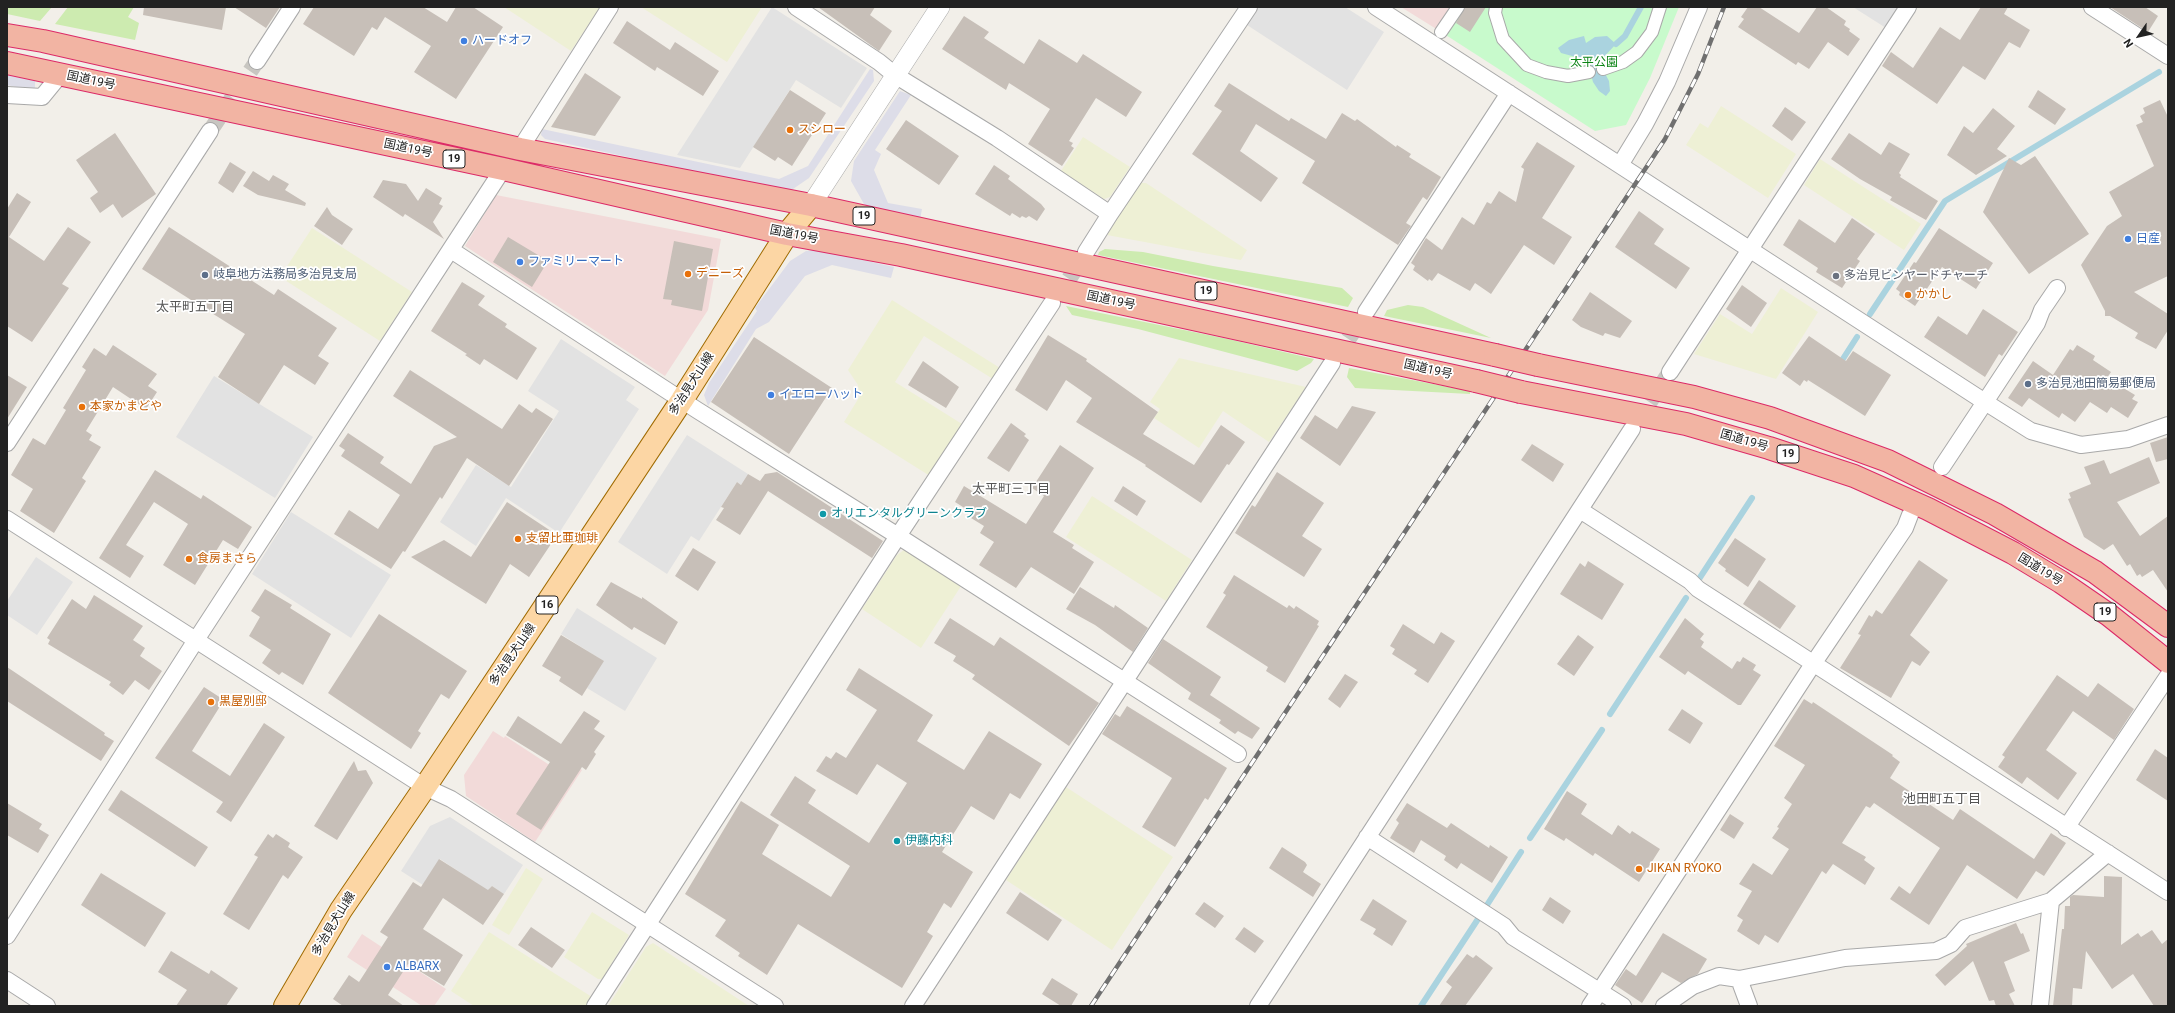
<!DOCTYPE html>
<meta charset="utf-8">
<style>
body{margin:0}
#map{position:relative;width:2175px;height:1013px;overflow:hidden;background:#f2efe9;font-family:Roboto,sans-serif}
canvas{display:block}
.frame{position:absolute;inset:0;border:8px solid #222;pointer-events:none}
.north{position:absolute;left:2119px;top:16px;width:40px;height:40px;-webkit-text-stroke:3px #fff;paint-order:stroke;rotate:236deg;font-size:11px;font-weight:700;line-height:16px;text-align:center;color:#222}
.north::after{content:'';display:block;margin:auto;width:14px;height:18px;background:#222;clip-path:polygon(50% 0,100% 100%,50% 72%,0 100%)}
</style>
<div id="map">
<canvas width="2175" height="1013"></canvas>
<div class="frame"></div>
<div class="north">N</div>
</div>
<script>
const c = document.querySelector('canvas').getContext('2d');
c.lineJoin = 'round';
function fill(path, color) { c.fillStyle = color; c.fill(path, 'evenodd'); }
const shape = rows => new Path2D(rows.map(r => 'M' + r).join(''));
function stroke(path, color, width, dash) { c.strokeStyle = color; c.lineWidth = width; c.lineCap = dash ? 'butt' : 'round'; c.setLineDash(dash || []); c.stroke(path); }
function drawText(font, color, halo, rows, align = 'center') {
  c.font = font + ' Roboto,"Noto Sans JP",sans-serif'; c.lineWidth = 3.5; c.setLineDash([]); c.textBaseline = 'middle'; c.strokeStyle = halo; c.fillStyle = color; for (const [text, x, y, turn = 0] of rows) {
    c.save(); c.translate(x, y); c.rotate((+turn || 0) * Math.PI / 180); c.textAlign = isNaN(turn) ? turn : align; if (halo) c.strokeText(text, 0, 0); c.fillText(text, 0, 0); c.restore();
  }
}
const commercial = shape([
 [1401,7,1453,7,1438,30],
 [496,195,721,239,708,310,665,376,465,246],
 [493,731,504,738,505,736,551,766,559,755,582,770,535,842,466,796,464,775],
 [362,934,446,989,434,1006,422,1006,347,957]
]);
const farmland = shape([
 [504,7,600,7,571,51],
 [641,7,762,7,727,62],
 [1721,106,1796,154,1768,198,1686,145,1700,123,1708,128],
 [1083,137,1130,167,1110,197,1104,199,1061,171],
 [1820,159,1921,224,1904,250,1804,185],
 [1139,183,1146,183,1247,250,1241,260,1107,235],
 [312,228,412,292,380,341,280,277],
 [1781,288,1818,312,1776,379,1694,354,1720,314,1752,334],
 [892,300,1000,368,993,379,924,336,895,382,962,424,930,476,844,422,860,396,858,385,848,370],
 [1179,358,1306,387,1269,442,1223,411,1199,448,1154,418,1160,409,1150,402],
 [1092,496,1192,560,1166,601,1066,537],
 [908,547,963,583,921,648,862,609,897,555],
 [1066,787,1173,857,1112,950,1006,880],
 [526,868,543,879,509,935,492,925],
 [592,912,629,935,602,979,598,979,564,957],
 [489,932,592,997,586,1006,474,1006,451,991],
 [653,943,749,1006,608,1006,646,947]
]);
const grass = shape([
 [7,7,52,7,40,21,7,14],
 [68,7,134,7,128,17,139,23,135,40,55,24],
 [1105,249,1143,252,1213,266,1342,288,1353,298,1348,307,1098,255,1099,252],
 [1408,305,1423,307,1491,338,1384,316,1387,310],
 [1066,306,1228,339,1314,359,1311,363,1297,371,1138,329,1072,315],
 [1349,368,1470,391,1470,394,1355,388,1347,377]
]);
const park = shape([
 [1453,7,1679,7,1650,78,1626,125,1595,131,1438,30]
]);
const parking = shape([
 [772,7,867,68,841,108,796,80,740,168,677,155],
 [1258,7,1345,7,1384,32,1347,90,1247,25],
 [1853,7,1899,7,1886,28],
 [561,339,635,387,626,400,639,409,559,533,506,498,476,546,440,522,476,465,511,487,559,411,528,391],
 [214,376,313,437,275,498,176,437],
 [687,435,748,474,741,485,737,482,699,541,691,536,667,574,618,542],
 [291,512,391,575,351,638,252,574],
 [36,557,73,582,37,635,7,615,7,601],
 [577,608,657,658,625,711,587,688,603,661,561,634],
 [450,817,523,865,504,894,492,886,488,891,440,859,423,885,401,871,430,826]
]);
const plaza = shape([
 [870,69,873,70,874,81,809,178,793,189,777,190,747,183,545,139,541,135,542,129,779,179,808,166],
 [7,75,35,81,35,91,7,85],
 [900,91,911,95,875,150,881,154,874,170,888,203,922,209,920,220,871,209,864,204,851,181,854,161],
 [818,250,894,267,891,278,832,265,805,276,769,322,756,329,708,406,704,395,709,383,757,311,755,308,790,261,806,251]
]);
const water = shape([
 [1584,36,1586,43,1595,37,1607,36,1616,44,1599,62,1609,81,1610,91,1606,96,1599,91,1593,82,1587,60,1561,53,1558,48,1569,40]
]);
const stream = shape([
 [1616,44,1625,36,1641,7],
 [1870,314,1945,201,2159,72],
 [1839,365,1857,337],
 [1699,579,1752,498],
 [1610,714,1686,598],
 [1530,838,1602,730],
 [1487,905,1521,852],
 [1421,1006,1478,919]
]);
const building = shape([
 [144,7,226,7,222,30,143,15],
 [234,7,280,7,266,28],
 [314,7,423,7,447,22,456,7,473,7,503,27,456,99,414,72,431,46,385,17,377,30,372,27,354,56,303,24],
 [818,7,875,7,870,15,892,31,879,51],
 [1465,7,1486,7,1470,32,1456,23],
 [1748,7,1759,7,1799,33,1817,7,1826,7,1846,21,1844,25,1850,29,1849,31,1860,39,1848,56,1828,42,1809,69,1798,62,1796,65,1738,27,1744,19,1741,17],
 [1981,7,2008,7,2004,14,2030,30,2020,48,2009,42,1985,80,1963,66,1937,104,1882,66,1891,52,1913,68,1940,27,1960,40],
 [2110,7,2145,7,2158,16,2148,32],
 [964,16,989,32,984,38,1024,64,1039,39,1077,63,1083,54,1142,92,1126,117,1096,98,1069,141,1073,143,1071,146,1074,148,1062,166,1028,144,1050,109,1009,83,1006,90,942,49],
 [627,21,670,50,675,42,719,71,703,96,657,67,655,71,613,43],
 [585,73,621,97,595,136,551,127],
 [1229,83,1289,121,1291,118,1326,139,1342,113,1355,121,1357,119,1396,147,1397,145,1411,154,1409,157,1441,177,1427,200,1423,197,1406,223,1411,226,1398,245,1302,183,1315,161,1256,124,1240,151,1278,178,1261,202,1192,154,1222,111,1214,106],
 [790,90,826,113,792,166,778,157,775,161,753,147],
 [2038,90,2066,109,2055,125,2028,107],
 [2160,100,2168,117,2168,276,2134,292,2168,314,2168,330,2156,349,2135,338,2138,333,2110,316,2105,316,2105,311,2081,265,2107,226,2122,216,2109,192,2154,166,2136,125,2143,122,2140,116,2145,113,2143,108],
 [1785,107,1806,122,1792,141,1772,126],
 [1993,108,2015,126,1997,149,2007,156,1976,175,1947,155,1964,126,1973,133],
 [906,120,959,156,939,185,886,149],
 [115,133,156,194,122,218,113,204,100,213,90,198,98,192,76,160],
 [1849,133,1881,155,1889,142,1910,154,1899,173,1901,175,1900,177,1938,201,1926,220,1890,200,1892,197,1860,179,1831,159],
 [1537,142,1575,166,1542,218,1572,237,1554,265,1524,245,1491,294,1475,283,1470,291,1438,273,1432,281,1429,279,1428,281,1413,270,1415,266,1411,263,1426,238,1442,250,1462,217,1474,225,1487,202,1491,204,1499,191,1516,202,1524,169,1521,167],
 [2035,156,2089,234,2029,274,1983,212,2009,158,2021,165],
 [230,162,246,172,233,193,218,183],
 [994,165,1010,176,1008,179,1041,204,1045,209,1037,221,1029,216,1026,218,1022,216,1020,218,1012,213,1010,216,975,194],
 [253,171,269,181,273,175,289,184,285,190,306,203,305,206,258,195,243,186],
 [383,180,406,184,418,201,426,188,442,198,439,204,443,206,433,222,444,239,405,214,403,217,373,197],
 [17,193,31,202,9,237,44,261,68,227,91,242,62,284,69,288,32,342,7,326,7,209],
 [327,207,332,215,353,229,342,245,314,226],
 [1639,211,1664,229,1654,244,1690,268,1676,289,1615,247],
 [1852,218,1875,234,1857,259,1860,261,1842,288,1816,272,1818,268,1783,245,1799,219,1835,243],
 [169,227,274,295,278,289,337,328,318,356,329,363,315,385,284,365,259,404,218,377,245,334,142,269],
 [1939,228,1993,263,1976,289,1942,267,1915,306,1899,295,1900,292,1896,289,1914,262,1916,263],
 [508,237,548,261,532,287,493,262],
 [674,241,713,249,702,311,671,305,672,300,663,299],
 [462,282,485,296,478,305,507,324,505,327,537,348,517,380,484,359,480,365,465,355,467,354,431,331],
 [1742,285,1767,303,1751,327,1726,309],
 [1590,292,1632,321,1620,338,1605,333,1603,336,1581,327,1572,320],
 [1983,309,2018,332,2002,356,1999,354,1985,377,1924,337,1938,316,1967,335],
 [1048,335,1087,359,1086,361,1158,412,1143,434,1194,465,1221,425,1245,442,1229,465,1227,464,1201,503,1145,466,1146,465,1076,422,1092,398,1066,380,1047,411,1015,390],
 [1809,336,1846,361,1853,351,1891,375,1865,416,1808,380,1807,382,1804,380,1800,386,1782,373],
 [754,337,832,388,789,454,711,402],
 [113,345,157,374,148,386,157,392,146,409,113,387,86,431,92,435,89,440,101,447,82,478,86,481,54,533,20,511,33,489,11,475,33,438,45,445,66,410,63,408,86,370,82,367,94,348,106,356],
 [2077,345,2095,356,2093,360,2111,372,2107,378,2135,395,2132,399,2138,402,2128,418,2111,407,2107,413,2090,402,2075,422,2062,413,2059,418,2029,398,2022,407,2008,398,2033,361,2053,375,2070,349,2073,351],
 [923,361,959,387,946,408,908,385],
 [410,370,502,429,519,404,532,413,536,408,553,419,509,486,467,458,442,499,440,497,405,552,403,551,391,569,334,534,349,510,378,529,400,495,341,456,345,450,339,446,348,433,384,457,380,463,411,484,434,446,457,437,393,396],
 [7,375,27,387,7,419],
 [1352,406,1376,412,1340,466,1300,438,1315,415,1337,429],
 [1011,423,1026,434,1024,436,1029,440,1009,472,987,458],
 [2168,437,2168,459,2156,462,2150,443],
 [1532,444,1564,464,1553,482,1521,460],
 [1060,445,1094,468,1053,532,1074,545,1072,548,1094,562,1074,594,1031,567,1016,588,979,565,994,542,980,533,984,526,971,518,974,514,955,502,964,486,1026,524,1044,496,1032,488],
 [2149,457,2160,483,2117,502,2140,536,2168,516,2168,592,2153,570,2142,577,2140,574,2137,576,2130,564,2127,566,2113,544,2104,550,2084,537,2068,499,2071,498,2069,493,2091,484,2084,467,2104,460,2110,474],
 [155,470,201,499,203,495,252,527,238,549,223,540,195,585,163,565,188,524,154,502,126,545,144,556,130,578,99,558],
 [777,472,883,541,872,558,768,491,740,535,716,520,724,508,721,507,737,482,741,485,748,474,760,481,765,474],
 [1277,472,1324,503,1302,536,1322,549,1304,577,1235,533,1252,505,1255,507],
 [1123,486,1146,501,1137,516,1114,501],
 [507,502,557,535,529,577,510,564,486,604,411,557,444,540,471,557],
 [1735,538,1766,559,1748,587,1725,571,1726,569,1718,563],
 [693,548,716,562,698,591,675,576],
 [1919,560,1948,580,1910,635,1930,652,1920,666,1912,661,1891,698,1840,668,1861,635,1858,634,1869,615,1872,617,1876,610,1882,614],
 [1588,561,1624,584,1602,620,1560,594,1580,563,1585,567],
 [1234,575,1287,608,1289,605,1294,609,1296,606,1319,621,1317,625,1319,626,1285,683,1266,671,1268,667,1206,627,1226,595,1223,593],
 [1759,580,1796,606,1780,629,1743,604],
 [611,582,642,599,642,597,678,622,665,645,634,627,632,630,596,605],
 [1080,587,1114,608,1115,605,1148,628,1133,652,1095,625,1066,609],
 [265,589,292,605,290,608,331,634,303,685,282,672,279,675,262,663,271,650,249,636,260,617,251,611],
 [94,595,143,626,133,640,145,648,140,656,162,671,149,690,135,680,123,695,109,685,111,682,48,644,50,640,47,638,72,599,86,609],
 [379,614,467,671,449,699,441,694,418,731,421,733,411,749,328,693],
 [950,618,994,646,1000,637,1099,703,1069,746,972,679,975,675,953,661,956,656,934,643],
 [1685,618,1704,634,1700,639,1704,642,1701,647,1732,669,1737,661,1740,662,1743,657,1756,665,1753,670,1761,675,1741,705,1738,705,1688,671,1685,675,1659,657],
 [1403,624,1434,644,1441,632,1455,641,1428,683,1414,674,1417,670,1392,654,1395,649,1390,646],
 [561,635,604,661,582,696,559,681,561,677,542,666],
 [1578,635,1594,647,1574,676,1557,664],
 [1163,639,1221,677,1210,695,1260,728,1252,739,1238,731,1235,734,1219,723,1221,720,1188,699,1191,693,1148,663],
 [7,667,105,733,104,735,114,741,101,761,7,701],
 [859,668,933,715,917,741,964,770,989,731,1042,764,1020,799,1010,793,994,820,971,806,942,852,973,872,951,908,944,903,927,932,933,936,902,988,798,924,767,975,738,956,740,953,715,936,726,920,685,894,741,801,779,825,762,854,831,897,850,866,770,815,795,776,816,790,808,803,869,843,907,783,877,764,857,795,816,771,826,756,831,759,836,752,846,758,877,710,846,690],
 [1345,674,1358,682,1340,708,1328,699],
 [2057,675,2088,697,2098,683,2134,709,2114,740,2073,711,2046,750,2077,773,2058,800,2027,777,2022,784,1998,767,2005,757,2002,755],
 [204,687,224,700,192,751,230,776,264,723,285,737,231,822,216,812,223,802,155,758],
 [1804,699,1812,704,1813,702,1893,755,1892,756,1900,762,1890,778,1953,820,1960,809,2034,859,2051,833,2066,843,2044,876,2036,871,2017,899,1967,865,1929,925,1890,899,1899,886,1910,894,1940,848,1874,803,1870,808,1866,806,1842,843,1866,857,1864,860,1875,868,1865,885,1833,864,1826,874,1822,871,1778,943,1765,935,1759,945,1737,931,1743,920,1737,916,1752,891,1739,884,1753,863,1772,875,1789,849,1772,838,1779,828,1777,827,1792,804,1784,798,1805,765,1774,746],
 [1127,706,1227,768,1208,800,1205,798,1175,847,1142,827,1172,778,1102,734,1115,714,1120,717],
 [1682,709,1703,723,1690,744,1668,730],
 [584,711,600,721,594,729,605,736,594,752,596,754,586,770,582,767,541,830,516,814,550,762,506,735,518,716,561,744],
 [2155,749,2168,758,2168,801,2136,780],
 [354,761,358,771,366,770,373,783,337,840,314,826],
 [121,790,208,847,195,867,108,810],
 [1567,791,1587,804,1581,814,1612,835,1618,825,1630,834,1632,831,1660,849,1639,882,1595,853,1593,856,1566,838,1564,841,1544,829],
 [7,803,42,824,39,829,49,835,38,853,7,835],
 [1407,803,1447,828,1451,823,1489,848,1490,845,1508,857,1492,883,1461,863,1457,869,1444,860,1446,856,1421,840,1414,853,1390,838,1399,823,1396,820],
 [1730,814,1744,823,1734,839,1720,830],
 [268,834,273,838,276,834,290,843,288,847,303,857,288,879,283,875,249,930,223,914,258,857,254,855],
 [1282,847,1305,862,1307,865,1303,872,1321,884,1313,897,1269,868],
 [439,859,488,890,492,886,504,894,483,925,443,898,423,929,463,955,444,986,408,964,388,995,404,1006,343,1006,333,999,349,975,359,982,388,937,380,932,413,882,421,887],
 [101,873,166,913,145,947,81,905],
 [2104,876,2122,877,2121,945,2138,933,2141,937,2152,930,2162,944,2168,939,2168,1006,2154,1006,2133,974,2112,989,2086,951,2082,989,2073,988,2072,1006,2053,1006,2062,929,2064,929,2065,906,2070,906,2070,897,2073,895,2104,897],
 [1020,892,1062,920,1048,941,1006,913],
 [1550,897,1571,911,1563,924,1542,910],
 [1373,899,1407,921,1392,946,1373,934,1376,929,1360,920],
 [1204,902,1224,916,1215,928,1195,914],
 [2016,923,2021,934,2023,933,2030,951,2004,962,2015,991,2009,994,2015,1006,1996,1006,1994,1000,1989,1001,1973,961,1945,986,1935,975,1967,946,1966,944],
 [531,927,565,950,552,968,518,945],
 [1244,927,1264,941,1255,953,1235,939],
 [1663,933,1707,959,1698,974,1681,983,1662,972,1642,1003,1615,985,1626,969,1636,976],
 [171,951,209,974,211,970,238,988,226,1006,176,1006,187,990,158,972],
 [1467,954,1473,958,1476,955,1493,968,1465,1006,1439,1006,1452,987,1446,982],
 [1052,978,1078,994,1071,1006,1061,1006,1042,994]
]);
const minorTunnel = shape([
 [210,131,257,61],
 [1056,299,1084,256],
 [1335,359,1363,317],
 [1636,422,1670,372]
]);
const pedestrian = shape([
 [1496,7,1495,13,1503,39,1527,65,1546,72,1568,76,1589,72],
 [1441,32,1458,7],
 [1603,69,1623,62,1637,52,1652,32,1660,7]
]);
const minor = shape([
 [796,7,879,62,895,75,997,138,1110,214],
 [1376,7,1985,402,2037,323,2042,310,2057,288],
 [2092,7,2168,56],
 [257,61,292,7],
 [7,95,42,97,60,75],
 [520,149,610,7],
 [1620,165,1645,124,1667,82,1699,7],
 [451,250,697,410,898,536,1238,754],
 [1086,252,1110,214,1249,7],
 [1366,312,1509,93],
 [1670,372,1908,7],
 [7,443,210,131],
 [1942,467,1985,402,2031,431,2081,445,2128,439,2168,425],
 [1580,510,1690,581,1698,589,2168,892],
 [7,519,425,787,451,799,775,1006],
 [2066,828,2168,676],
 [1367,837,1504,926,1513,937,1623,1006],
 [7,936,196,640,503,169],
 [1739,979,1749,1006],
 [7,980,47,1006],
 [595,1006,898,536,1052,303],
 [913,1006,1332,363],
 [1258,1006,1632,429],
 [1590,1006,1813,664,1905,528,1910,515],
 [1664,1006,1693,986,1719,976,1739,979,1845,958,1936,951,1951,944,1965,928,2051,901,2108,853],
 [2040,1006,2051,901]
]);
const tertiary = shape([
 [811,205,940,7]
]);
const primary = shape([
 [285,1006,341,910,425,787,682,400,787,234,811,205]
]);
const trunk = shape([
 [7,35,43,41,520,149,811,205,1495,355],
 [7,63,503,169,787,234,901,255,1476,381],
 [1538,365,1694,397,1770,418,1888,461,1995,514,2095,572,2168,626],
 [1521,392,1686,424,1769,448,1854,476,1928,509,2013,553,2061,582,2109,615,2168,662]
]);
const rail = shape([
 [1091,1006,1665,139,1698,74,1724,7]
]);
const trunkBridge = shape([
 [1495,355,1538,365],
 [1476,381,1521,392]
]);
const markers = [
 [464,41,4,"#3f7fe0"],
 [790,130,4,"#e8710a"],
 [2128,239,4,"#3f7fe0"],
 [520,262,4,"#3f7fe0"],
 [688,274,4,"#e8710a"],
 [205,275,4,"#5c6f8a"],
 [1836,276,4,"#6b7280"],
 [1908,295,4,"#e8710a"],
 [2028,384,4,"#5c6f8a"],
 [771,395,4,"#3f7fe0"],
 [82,407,4,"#e8710a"],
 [823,514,4,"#0f9aa8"],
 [518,539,4,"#e8710a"],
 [189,559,4,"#e8710a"],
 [211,702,4,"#e8710a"],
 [897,841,4,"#0f9aa8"],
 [1639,869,4,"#e8710a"],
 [387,967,4,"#3f7fe0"]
];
const shields = [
 [454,159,22],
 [864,216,22],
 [1206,291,22],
 [1788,454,22],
 [547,605,22],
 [2105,612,22]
];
const shieldNames = [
 ["19",454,159],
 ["19",864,216],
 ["19",1206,291],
 ["19",1788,454],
 ["16",547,605],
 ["19",2105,612]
];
const shopNames = [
 ["ハードオフ",472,41],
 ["日産",2136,239],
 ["ファミリーマート",528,262],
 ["イエローハット",779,395],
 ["ALBARX",395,967]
];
const parkNames = [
 ["太平公園",1594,63]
];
const streetNames = [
 ["国道19号",91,81,12],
 ["国道19号",408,149,12],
 ["国道19号",794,235,11],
 ["国道19号",1111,301,12],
 ["国道19号",1428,370,13],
 ["多治見犬山線",692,384,-57],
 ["国道19号",1744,441,16],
 ["国道19号",2040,570,31],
 ["多治見犬山線",513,655,-56],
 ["多治見犬山線",334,924,-59]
];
const foodNames = [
 ["スシロー",798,130],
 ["デニーズ",696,274],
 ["かかし",1916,295],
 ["本家かまどや",90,407],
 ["支留比亜珈琲",526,539],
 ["食房まさら",197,559],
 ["黒屋別邸",219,702],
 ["JIKAN RYOKO",1647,869]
];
const serviceNames = [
 ["岐阜地方法務局多治見支局",213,275],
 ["多治見池田簡易郵便局",2036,384]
];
const worshipNames = [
 ["多治見ビンヤードチャーチ",1844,276]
];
const cultureNames = [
 ["オリエンタルグリーンクラブ",831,514],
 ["伊藤内科",905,841]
];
const neighbourhoodNames = [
 ["太平町五丁目",195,308],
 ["太平町三丁目",1011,490],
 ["池田町五丁目",1942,800]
];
fill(commercial, '#f2dad9');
fill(farmland, '#eef0d5');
fill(grass, '#cdebb0');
fill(park, '#c8facc');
fill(parking, '#e2e2e2');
fill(plaza, '#dddde8');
fill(water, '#aad3df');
stroke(stream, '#aad3df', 6);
fill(building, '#c7bfb8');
stroke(minorTunnel, '#c8c6c1', 16, [16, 8]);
stroke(pedestrian, '#a9a9a9', 14);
stroke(minor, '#a9a9a9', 18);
stroke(tertiary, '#a9a9a9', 20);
stroke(primary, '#a06b00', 24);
stroke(trunk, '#dc2a67', 24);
stroke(pedestrian, '#fff', 12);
stroke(minor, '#fff', 16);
stroke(tertiary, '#fff', 19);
stroke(primary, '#fcd6a4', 22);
stroke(trunk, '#f2b4a3', 22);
stroke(rail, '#707070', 4.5);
stroke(rail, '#fff', 3, [9]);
stroke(trunkBridge, '#dc2a67', 24, []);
stroke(trunkBridge, '#f2b4a3', 22);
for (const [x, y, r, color] of markers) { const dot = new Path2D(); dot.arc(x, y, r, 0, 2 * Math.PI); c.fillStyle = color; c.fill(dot); stroke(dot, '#fff', 1.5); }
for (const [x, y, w] of shields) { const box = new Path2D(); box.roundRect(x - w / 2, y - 9, w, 18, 3); c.fillStyle = '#fff'; c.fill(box); stroke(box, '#222', 1); }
drawText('bold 11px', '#222', null, shieldNames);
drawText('12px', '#366cbe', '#fff', shopNames, 'left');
drawText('12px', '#0c8416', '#fff', parkNames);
drawText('12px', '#222', '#fff', streetNames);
drawText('12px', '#c56008', '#fff', foodNames, 'left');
drawText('12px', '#4e5e75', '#fff', serviceNames, 'left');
drawText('12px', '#5b616d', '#fff', worshipNames, 'left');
drawText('12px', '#0d838f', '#fff', cultureNames, 'left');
drawText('13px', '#555', '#fff', neighbourhoodNames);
</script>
